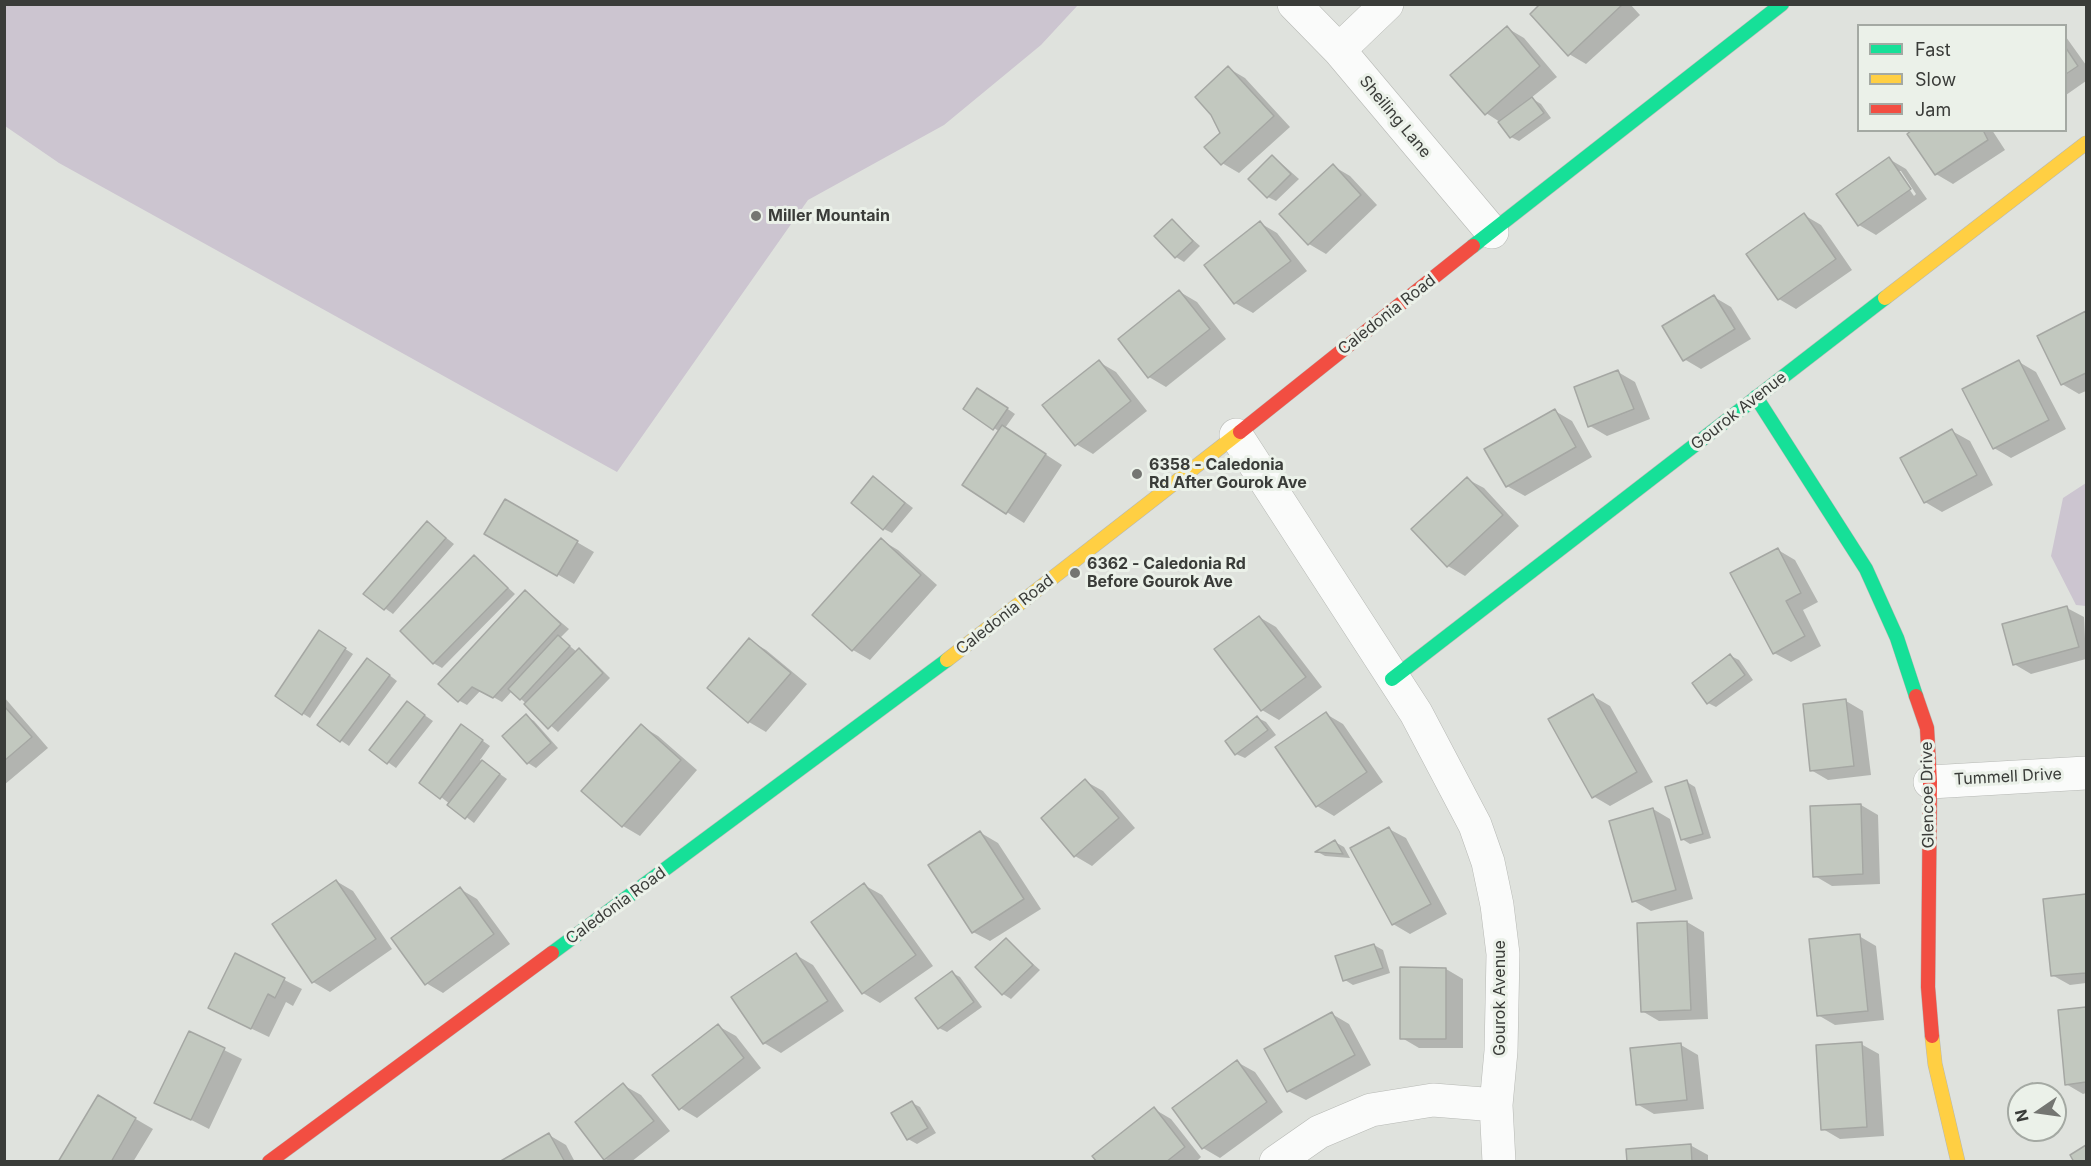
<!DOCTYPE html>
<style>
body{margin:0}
#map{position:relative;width:2091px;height:1166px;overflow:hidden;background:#dfe2dd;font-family:Inter,sans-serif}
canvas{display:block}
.frame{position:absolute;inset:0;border:6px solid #3a3c39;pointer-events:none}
.legend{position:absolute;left:1857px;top:24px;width:210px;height:108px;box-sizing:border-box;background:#ebf1e9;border:2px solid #a4a9a3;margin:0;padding:8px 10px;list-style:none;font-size:18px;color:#3a3c39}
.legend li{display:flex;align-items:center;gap:12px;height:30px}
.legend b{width:30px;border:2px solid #a4a9a3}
.north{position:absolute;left:2007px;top:1082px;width:60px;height:60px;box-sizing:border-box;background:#ebf1e9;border:2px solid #a4a9a3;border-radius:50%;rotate:257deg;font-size:16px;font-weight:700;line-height:24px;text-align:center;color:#3a3c39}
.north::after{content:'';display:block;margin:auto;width:21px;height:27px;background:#747672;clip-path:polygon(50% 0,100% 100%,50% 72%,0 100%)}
</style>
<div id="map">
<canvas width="2091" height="1166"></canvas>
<div class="frame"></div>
<ul class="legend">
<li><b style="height:8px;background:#16e098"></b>Fast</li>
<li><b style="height:8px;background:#ffcf43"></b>Slow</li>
<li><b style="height:8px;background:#f24e42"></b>Jam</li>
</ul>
<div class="north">N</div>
</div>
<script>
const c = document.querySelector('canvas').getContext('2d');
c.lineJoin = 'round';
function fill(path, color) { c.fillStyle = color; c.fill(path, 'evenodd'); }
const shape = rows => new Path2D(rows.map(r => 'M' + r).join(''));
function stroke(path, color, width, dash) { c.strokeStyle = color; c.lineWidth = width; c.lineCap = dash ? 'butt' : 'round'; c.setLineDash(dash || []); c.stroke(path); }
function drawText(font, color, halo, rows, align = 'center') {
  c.font = font + ' Inter,sans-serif'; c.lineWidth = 6; c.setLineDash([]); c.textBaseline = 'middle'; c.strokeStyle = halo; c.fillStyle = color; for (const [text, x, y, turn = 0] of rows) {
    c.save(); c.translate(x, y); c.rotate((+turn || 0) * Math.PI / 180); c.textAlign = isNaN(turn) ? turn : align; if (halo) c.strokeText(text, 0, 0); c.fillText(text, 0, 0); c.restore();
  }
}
const green = shape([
 [4,5,5,4,1078,5,1041,45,944,125,808,200,617,472,59,163,5,126],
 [2086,483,2086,606,2076,605,2051,556,2063,498]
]);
const shadow = shape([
 [1542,4,1630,4,1640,15,1586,64,1569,54],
 [1507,28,1524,38,1557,77,1531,98,1541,104,1551,118,1519,141,1511,137,1500,122,1486,113],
 [2066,37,2086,65,2086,81,2066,95],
 [1228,68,1245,78,1290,127,1239,173,1222,163,1221,134],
 [1915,130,1992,130,2005,150,1953,184,1936,174],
 [1273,156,1299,179,1276,201,1268,197],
 [1889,159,1906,169,1927,199,1876,235,1859,225],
 [1897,171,1901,171,1916,194,1914,196],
 [1333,166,1350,176,1377,205,1326,254,1309,244],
 [1804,215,1821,225,1852,270,1796,309,1779,299,1748,255],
 [1172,221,1200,246,1184,262,1176,257],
 [1260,223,1277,233,1307,271,1253,313,1235,303,1206,265],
 [1180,292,1197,302,1226,339,1166,387,1149,377],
 [1714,297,1731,307,1751,339,1701,369,1684,359],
 [2086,312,2086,391,2079,394,2062,384,2039,336],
 [1099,362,1116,372,1147,411,1093,454,1076,444],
 [2019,362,2036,372,2066,429,2011,458,1994,448],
 [1618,372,1635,382,1650,419,1607,436,1590,426],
 [986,394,1015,414,1005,428,1062,465,1024,523,964,485,1000,432,994,428],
 [1555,411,1572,421,1592,457,1525,496,1507,486],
 [1952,431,1970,441,1993,485,1942,512,1925,502],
 [874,478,913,508,892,533,884,529],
 [1467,479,1484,488,1519,526,1465,576,1448,566],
 [506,501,594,552,574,584,487,533],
 [428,523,454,544,393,614,365,594],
 [881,540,898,550,937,585,870,660,853,650,814,615],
 [1778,550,1795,560,1818,602,1803,610,1821,646,1791,662,1774,653],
 [475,557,515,594,442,668,433,663],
 [525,592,569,629,560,638,577,652,587,655,610,678,558,732,512,691,502,702,481,690,467,705,458,700],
 [2067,608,2084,617,2086,659,2031,674,2014,664],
 [1259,617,1276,627,1322,687,1279,720,1262,710,1216,650],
 [327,637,353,654,310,718,302,713],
 [749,640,766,650,807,684,766,732,749,722,709,687],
 [1731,656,1739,660,1753,680,1716,707,1708,703],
 [375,664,397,681,349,746,319,725],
 [1593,696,1610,706,1653,782,1610,806,1593,796],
 [4,697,48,748,4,785],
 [1846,701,1863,711,1871,775,1828,780,1811,770],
 [407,703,433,721,396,768,371,750],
 [1326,714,1343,724,1383,782,1334,816,1317,806],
 [526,716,534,721,558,748,536,768,528,763],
 [1258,718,1266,722,1276,735,1245,758,1236,754],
 [641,726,658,736,697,770,640,836,623,826],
 [469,731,490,746,480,760,507,779,474,823,441,797],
 [1085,781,1103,791,1135,828,1092,866,1075,856],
 [1687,782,1695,787,1711,838,1690,844,1682,839],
 [1861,805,1878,815,1880,884,1832,886,1815,876],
 [1653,809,1670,819,1693,899,1651,911,1634,901],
 [1389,829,1406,838,1447,914,1410,934,1393,924],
 [981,833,998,843,1041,909,990,941,973,932],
 [1335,842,1344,847,1350,858,1325,856,1318,852],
 [336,881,353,891,392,949,330,992,313,982],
 [864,885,882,895,933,966,880,1003,863,993],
 [460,889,477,899,510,944,443,993,426,983],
 [2086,896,2086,983,2070,985,2052,975,2045,900],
 [1687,922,1704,932,1708,1019,1659,1021,1642,1011],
 [1859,936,1876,946,1884,1020,1835,1025,1818,1015],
 [1006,940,1040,970,1011,999,1003,994],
 [1374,945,1383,950,1390,973,1353,985,1345,980],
 [236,955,302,989,293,1006,286,1002,269,1037,227,1017],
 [796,955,813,965,844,1011,781,1053,764,1043],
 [1446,969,1463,979,1463,1048,1419,1048,1402,1038],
 [952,973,960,977,982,1007,947,1032,939,1028],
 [2086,1009,2086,1093,2083,1094,2066,1084,2059,1011],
 [1332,1014,1349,1024,1371,1065,1306,1100,1288,1091],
 [718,1026,736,1036,761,1068,697,1118,680,1108],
 [190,1033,242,1059,209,1129,156,1102],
 [1861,1044,1879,1054,1884,1136,1840,1139,1823,1129],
 [1681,1045,1698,1055,1704,1109,1654,1114,1637,1104],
 [1237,1062,1255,1072,1283,1112,1220,1158,1203,1148],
 [623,1085,641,1095,670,1131,631,1162,611,1162,605,1159],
 [98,1097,153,1129,133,1162,60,1162],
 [912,1103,920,1107,936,1133,917,1144,908,1139],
 [1154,1109,1171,1119,1201,1157,1196,1162,1098,1162],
 [549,1135,566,1145,575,1162,502,1162],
 [1690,1145,1708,1155,1708,1162,1629,1162]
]);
const building = shape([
 [1540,4,1623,4,1568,56,1530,14,1540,4],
 [1507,26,1540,66,1485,115,1450,75,1507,26],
 [2066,48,2078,66,2066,74,2066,48],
 [1228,66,1274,116,1221,165,1204,147,1220,133,1211,115,1195,97,1228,66],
 [1532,97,1544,113,1510,138,1498,122,1532,97],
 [1912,130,1983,130,1988,140,1935,175,1907,134,1912,130],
 [1272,155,1291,174,1267,198,1248,179,1272,155],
 [1889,157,1911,189,1858,226,1836,194,1889,157],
 [1333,164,1361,195,1308,245,1279,214,1333,164],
 [1804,213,1836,259,1778,300,1746,254,1804,213],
 [1172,219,1193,241,1175,258,1154,236,1172,219],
 [1260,221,1291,261,1234,304,1204,265,1260,221],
 [1179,290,1210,329,1148,378,1118,339,1179,290],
 [1714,295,1735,329,1683,361,1662,326,1714,295],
 [2086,311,2086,373,2061,385,2037,336,2086,311],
 [1099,360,1131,401,1075,446,1042,405,1099,360],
 [2019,360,2049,420,1993,449,1962,389,2019,360],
 [1618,370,1634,409,1588,427,1574,387,1618,370],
 [977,388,1008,408,993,430,963,409,977,388],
 [1555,409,1576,447,1506,487,1484,449,1555,409],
 [1002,425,1046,454,1006,514,962,485,1002,425],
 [1952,429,1977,475,1924,503,1900,458,1952,429],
 [873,476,905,503,883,530,851,503,873,476],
 [1467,477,1503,515,1447,567,1411,529,1467,477],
 [505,499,578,541,557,576,484,534,505,499],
 [427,521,446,538,384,610,363,594,427,521],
 [881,538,921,575,852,651,812,615,881,538],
 [1778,548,1801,593,1786,601,1805,636,1773,654,1730,573,1778,548],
 [474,555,508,588,433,664,400,631,474,555],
 [525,590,561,624,493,698,472,687,458,702,438,684,525,590],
 [2067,606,2079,647,2013,665,2002,624,2067,606],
 [1259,616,1306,677,1261,711,1214,649,1259,616],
 [319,630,346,648,302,715,275,696,319,630],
 [558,635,570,646,520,700,508,689,558,635],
 [749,638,791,673,748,723,707,688,749,638],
 [579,648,603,673,548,729,524,704,579,648],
 [1730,654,1745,675,1707,704,1692,683,1730,654],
 [367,658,390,675,340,742,317,725,367,658],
 [1593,694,1637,772,1592,798,1548,719,1593,694],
 [1846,699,1854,766,1810,771,1803,704,1846,699],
 [407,701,425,715,387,764,369,750,407,701],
 [4,706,32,737,4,761,4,706],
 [1326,712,1367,772,1316,807,1275,747,1326,712],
 [526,714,551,743,527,764,502,736,526,714],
 [1257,716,1268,730,1235,755,1225,741,1257,716],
 [461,724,483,740,440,799,419,783,461,724],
 [641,724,681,760,622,827,581,791,641,724],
 [482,760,500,774,465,819,447,805,482,760],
 [1085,779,1119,818,1074,857,1041,818,1085,779],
 [1687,780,1703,834,1681,840,1665,787,1687,780],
 [1861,804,1863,874,1813,877,1810,806,1861,804],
 [1653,808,1676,890,1632,902,1609,821,1653,808],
 [1389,827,1431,904,1392,925,1350,848,1389,827],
 [980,831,1024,899,972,933,928,865,980,831],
 [1335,840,1343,854,1315,852,1335,840],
 [336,880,376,939,312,983,272,924,336,880],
 [864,883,916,955,862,994,811,922,864,883],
 [460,887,494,934,425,985,391,938,460,887],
 [2086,894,2086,973,2051,976,2043,899,2086,894],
 [1687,921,1691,1010,1641,1012,1637,923,1687,921],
 [1860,934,1868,1011,1817,1016,1809,939,1860,934],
 [1006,938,1033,965,1002,995,975,967,1006,938],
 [1374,944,1383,968,1343,981,1335,956,1374,944],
 [235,953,285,978,275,998,268,994,251,1029,208,1008,235,953],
 [796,953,828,1001,763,1044,731,997,796,953],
 [1400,967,1446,968,1446,1039,1400,1039,1400,967],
 [952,971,974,1002,938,1029,915,998,952,971],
 [2086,1007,2086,1082,2065,1085,2058,1010,2086,1007],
 [1332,1012,1355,1055,1287,1092,1264,1049,1332,1012],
 [718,1024,744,1058,679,1110,652,1075,718,1024],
 [189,1031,225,1048,191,1120,154,1103,189,1031],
 [1862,1042,1867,1127,1821,1130,1816,1045,1862,1042],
 [1681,1043,1687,1100,1636,1105,1630,1048,1681,1043],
 [1237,1060,1267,1102,1202,1149,1172,1108,1237,1060],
 [623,1083,654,1121,604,1160,575,1122,623,1083],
 [98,1095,136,1118,111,1162,58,1162,98,1095],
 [912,1101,928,1128,907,1140,891,1113,912,1101],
 [1154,1107,1185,1147,1166,1162,1097,1162,1092,1156,1154,1107],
 [549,1133,565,1162,499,1162,549,1133],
 [1691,1144,1692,1162,1627,1162,1626,1149,1691,1144],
 [2086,1145,2086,1162,2074,1162,2070,1155,2086,1145]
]);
const street = shape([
 [1294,4,1339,50,1492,232],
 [1339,50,1387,4],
 [1236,435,1416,713,1475,825,1488,862,1497,905,1503,954,1501,1051,1496,1105,1499,1162],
 [1930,782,2086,773],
 [1276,1162,1319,1132,1371,1110,1433,1100,1496,1105]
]);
const fast = shape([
 [1473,246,1782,4],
 [1756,397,1866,569,1897,638,1916,696],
 [1392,679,1885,298],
 [552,953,947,660]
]);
const slow = shape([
 [1885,298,2086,143],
 [947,660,1240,432],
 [1932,1036,1935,1064,1958,1162]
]);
const jam = shape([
 [1240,432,1473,246],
 [1916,696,1927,728,1930,782,1928,987,1932,1036],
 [269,1162,552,953]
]);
const markers = [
 [756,216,6,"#747672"],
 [1137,474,6,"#747672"],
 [1075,573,6,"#747672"]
];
const streetNames = [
 ["Sheiling Lane",1395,117,50],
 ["Caledonia Road",1387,315,-38],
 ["Gourok Avenue",1739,411,-38],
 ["Caledonia Road",1005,615,-38],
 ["Tummell Drive",2008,777,-3],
 ["Glencoe Drive",1928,795,-91],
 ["Caledonia Road",616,906,-36],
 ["Gourok Avenue",1500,998,-90]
];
const poiNames = [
 ["Miller Mountain",768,216],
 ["6358 - Caledonia",1149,465],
 ["Rd After Gourok Ave",1149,483],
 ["6362 - Caledonia Rd",1087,564],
 ["Before Gourok Ave",1087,582]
];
fill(green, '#ccc5d0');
fill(shadow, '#0003');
fill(building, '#c2c8bf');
stroke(building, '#a5a7a3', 1.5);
stroke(street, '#b6b8b4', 34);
stroke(fast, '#b6b8b4', 15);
stroke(slow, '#b6b8b4', 15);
stroke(jam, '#b6b8b4', 15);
stroke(street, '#fafbfa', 33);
stroke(fast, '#16e098', 14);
stroke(slow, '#ffcf43', 14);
stroke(jam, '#f24e42', 14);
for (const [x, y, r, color] of markers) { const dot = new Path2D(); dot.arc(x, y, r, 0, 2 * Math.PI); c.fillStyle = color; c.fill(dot); stroke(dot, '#ebf1e9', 2); }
drawText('16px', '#3a3c39', '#ebf1e9', streetNames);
drawText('bold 16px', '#3a3c39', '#ebf1e9', poiNames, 'left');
</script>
